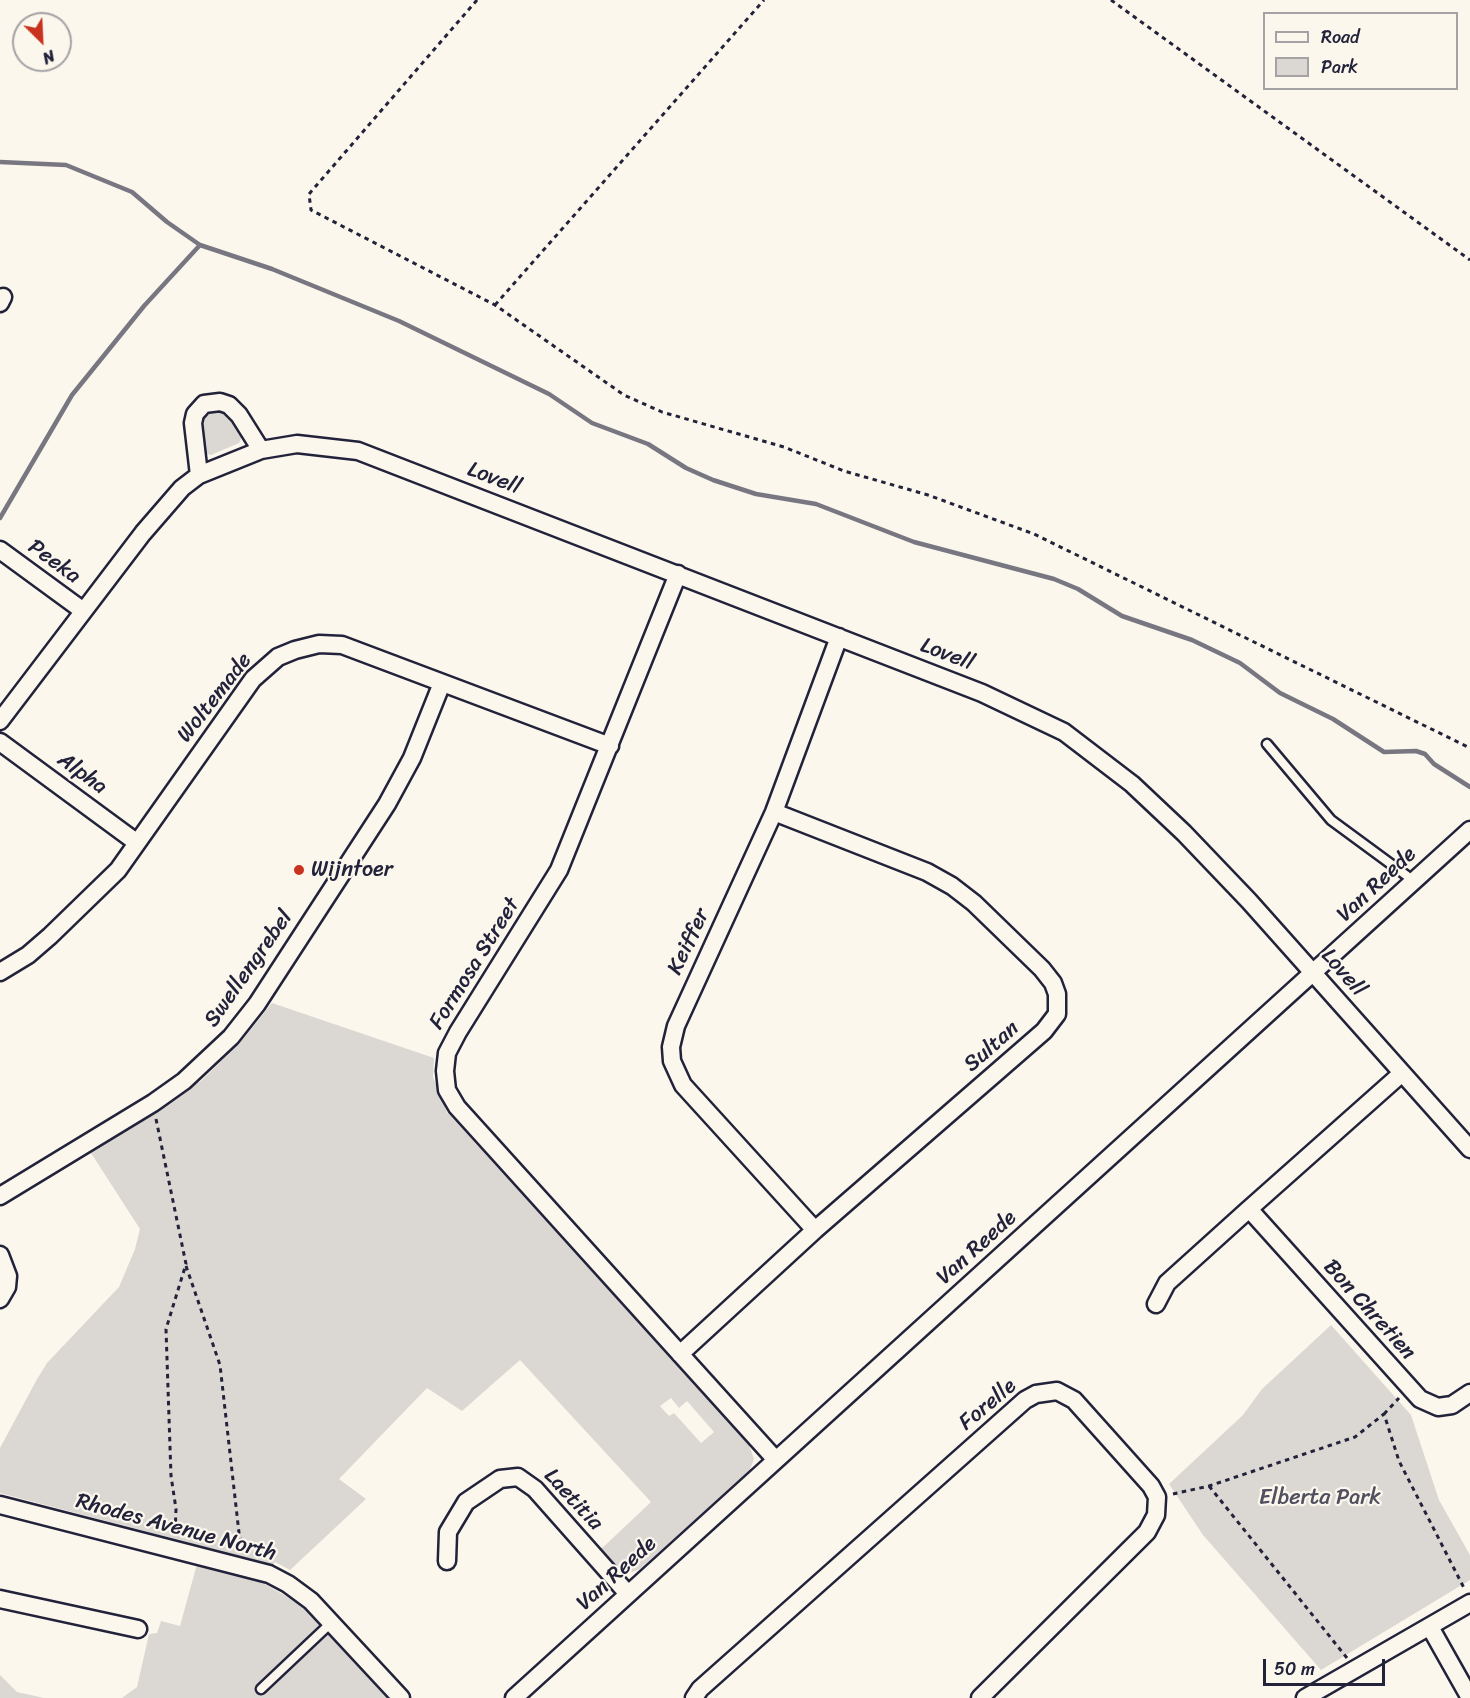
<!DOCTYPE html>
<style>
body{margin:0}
#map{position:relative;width:1470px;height:1698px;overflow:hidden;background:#fbf7ec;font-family:Sriracha,sans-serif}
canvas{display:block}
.legend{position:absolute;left:1263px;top:12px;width:195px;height:78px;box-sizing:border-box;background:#fbf7ec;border:2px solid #a4a2a5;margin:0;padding:8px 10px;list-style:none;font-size:18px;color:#22223b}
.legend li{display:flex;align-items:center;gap:12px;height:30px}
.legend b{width:30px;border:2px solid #a4a2a5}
.north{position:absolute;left:12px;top:12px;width:60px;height:60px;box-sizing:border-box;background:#fbf7ec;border:2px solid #a4a2a5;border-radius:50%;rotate:156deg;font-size:16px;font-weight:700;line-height:24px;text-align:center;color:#22223b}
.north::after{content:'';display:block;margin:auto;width:21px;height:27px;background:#c8321e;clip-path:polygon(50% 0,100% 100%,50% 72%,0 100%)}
.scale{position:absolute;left:1263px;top:1659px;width:122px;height:27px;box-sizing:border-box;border:3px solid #22223b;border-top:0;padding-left:8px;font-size:18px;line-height:21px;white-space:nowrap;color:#22223b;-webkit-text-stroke:4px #fbf7ec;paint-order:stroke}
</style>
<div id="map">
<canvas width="1470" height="1698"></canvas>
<ul class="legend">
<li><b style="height:8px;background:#fbf7ec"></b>Road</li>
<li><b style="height:16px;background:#dbd8d3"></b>Park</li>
</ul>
<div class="north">N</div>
<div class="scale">50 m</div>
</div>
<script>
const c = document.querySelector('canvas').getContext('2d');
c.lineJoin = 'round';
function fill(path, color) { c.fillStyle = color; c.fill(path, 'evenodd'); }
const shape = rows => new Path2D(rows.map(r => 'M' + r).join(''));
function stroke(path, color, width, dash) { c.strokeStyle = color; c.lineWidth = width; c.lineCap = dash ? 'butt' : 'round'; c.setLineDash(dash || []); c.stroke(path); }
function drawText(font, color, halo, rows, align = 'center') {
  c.font = font + ' Sriracha,sans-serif'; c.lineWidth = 4.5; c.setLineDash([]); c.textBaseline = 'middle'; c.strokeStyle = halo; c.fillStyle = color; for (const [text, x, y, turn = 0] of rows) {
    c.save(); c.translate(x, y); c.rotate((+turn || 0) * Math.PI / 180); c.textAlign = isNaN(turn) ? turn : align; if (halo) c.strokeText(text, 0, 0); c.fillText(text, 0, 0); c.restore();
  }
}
const green = shape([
 [213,407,227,412,243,434,239,443,211,455,202,452,200,415],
 [272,1003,434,1058,433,1077,447,1112,749,1445,754,1459,749,1472,640,1569,632,1572,619,1569,599,1551,651,1502,520,1360,462,1411,427,1388,339,1479,366,1499,290,1570,275,1562,273,1565,0,1493,0,1448,36,1381,47,1363,119,1287,135,1249,140,1229,91,1153,201,1081,239,1044],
 [671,1398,679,1408,687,1401,714,1432,701,1443,674,1413,669,1416,660,1406],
 [1331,1325,1411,1415,1439,1500,1470,1555,1470,1580,1321,1670,1203,1535,1169,1484,1243,1415,1262,1389],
 [197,1564,263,1583,303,1606,388,1698,122,1698,137,1687,149,1634,157,1633,161,1621,180,1626],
 [0,1675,17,1692,44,1698,0,1698]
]);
const stream = shape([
 [0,162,66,165,132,192,167,222,200,245,272,269,399,321,549,394,592,423,648,444,686,468,713,480,756,494,816,504,914,542,1054,579,1078,589,1122,616,1192,640,1240,663,1280,693,1333,719,1384,752,1416,751,1425,754,1434,764,1470,787],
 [0,518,72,395,144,306,200,245]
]);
const path = shape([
 [477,0,309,194,311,210,495,305,624,395,662,412,784,447,844,471,928,495,1034,534,1470,748],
 [1111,0,1470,260],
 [495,305,764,0],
 [156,1119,186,1264,166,1329,171,1476,176,1509,175,1535],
 [186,1266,220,1365,239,1533,242,1543,250,1552],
 [1384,1414,1399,1398],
 [1209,1486,1347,1658],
 [1173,1494,1209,1486,1355,1437,1384,1414,1399,1461,1464,1588]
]);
const service = shape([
 [1267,744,1331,820,1414,881],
 [261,1689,332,1622]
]);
const minor = shape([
 [0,303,3,297],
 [199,475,193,423,195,414,204,404,220,402,229,405,239,415,261,450],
 [0,550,82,610],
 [678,574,559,870,458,1032,447,1053,445,1071,447,1090,457,1107,776,1460],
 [0,721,143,533,182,488,199,475,261,450,297,444,358,451,982,693,1064,732,1132,784,1184,833,1249,901,1470,1149],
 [0,742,136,842],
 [0,972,28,955,50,936,118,870,253,679,278,657,295,650,319,644,342,645,610,746],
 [1401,1074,1249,1209,1420,1399,1438,1407,1452,1405,1470,1393],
 [0,1196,153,1103,184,1081,231,1037,257,1004,387,804,412,758,442,683],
 [815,1230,683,1085,672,1061,671,1047,676,1026,774,812,839,637],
 [0,1255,8,1276,7,1287,0,1299],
 [1156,1304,1167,1283,1249,1209],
 [680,1354,815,1230,1044,1031,1057,1014,1057,994,1053,983,1042,969,974,903,952,886,927,872,774,812],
 [0,1505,269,1574,288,1584,311,1601,401,1698],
 [447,1561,448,1532,466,1502,500,1479,518,1477,535,1489,628,1594],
 [0,1599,138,1629],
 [1430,1627,1470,1698],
 [514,1698,1470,830],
 [694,1698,700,1689,1025,1400,1036,1394,1057,1391,1074,1400,1151,1486,1157,1497,1156,1515,1147,1532,980,1698],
 [1305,1698,1470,1603]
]);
const markers = [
 [299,870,6,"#c8321e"]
];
const streetNames = [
 ["Lovell",494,479,21],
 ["Peeka",54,562,36],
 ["Lovell",947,655,21],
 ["Woltemade",215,698,-52],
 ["Alpha",82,774,36],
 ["Van Reede",1377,885,-43],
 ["Keiffer",689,942,-65],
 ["Formosa Street",475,964,-58],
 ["Swellengrebel",249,969,-55],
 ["Lovell",1343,973,49],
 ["Sultan",992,1047,-41],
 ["Van Reede",977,1248,-42],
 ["Bon Chretien",1369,1310,48],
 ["Forelle",988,1405,-40],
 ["Laetitia",573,1500,47],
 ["Rhodes Avenue North",176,1528,15],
 ["Van Reede",617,1574,-42]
];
const poiNames = [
 ["Wijntoer",311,870]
];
const parkNames = [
 ["Elberta Park",1320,1498]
];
fill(green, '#dbd8d3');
stroke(stream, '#787681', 4.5);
stroke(service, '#22223b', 13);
stroke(minor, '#22223b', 21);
stroke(path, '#22223b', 3, [4.5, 4.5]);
stroke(service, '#fbf7ec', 8);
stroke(minor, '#fbf7ec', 16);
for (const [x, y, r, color] of markers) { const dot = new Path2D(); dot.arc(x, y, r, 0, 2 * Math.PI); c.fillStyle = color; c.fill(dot); stroke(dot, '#fbf7ec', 2); }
drawText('22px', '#22223b', '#fbf7ec', streetNames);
drawText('22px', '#22223b', '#fbf7ec', poiNames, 'left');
drawText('22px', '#505061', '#fbf7ec', parkNames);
</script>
